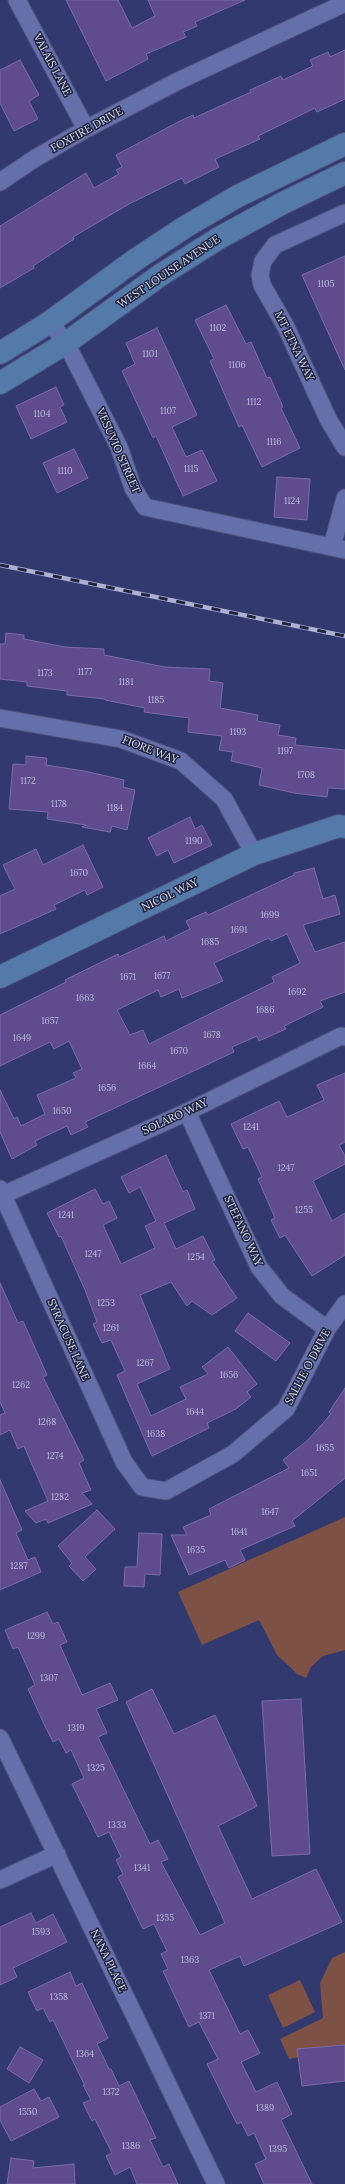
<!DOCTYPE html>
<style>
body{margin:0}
canvas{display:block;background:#32396e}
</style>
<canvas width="345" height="2184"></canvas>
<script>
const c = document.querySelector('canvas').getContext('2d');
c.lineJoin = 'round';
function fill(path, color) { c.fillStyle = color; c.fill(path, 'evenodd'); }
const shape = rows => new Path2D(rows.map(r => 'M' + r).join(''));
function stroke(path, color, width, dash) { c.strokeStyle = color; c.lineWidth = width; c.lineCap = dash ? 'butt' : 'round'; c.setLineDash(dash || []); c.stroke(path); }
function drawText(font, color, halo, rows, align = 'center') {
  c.font = font + ' Lora,serif'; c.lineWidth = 3; c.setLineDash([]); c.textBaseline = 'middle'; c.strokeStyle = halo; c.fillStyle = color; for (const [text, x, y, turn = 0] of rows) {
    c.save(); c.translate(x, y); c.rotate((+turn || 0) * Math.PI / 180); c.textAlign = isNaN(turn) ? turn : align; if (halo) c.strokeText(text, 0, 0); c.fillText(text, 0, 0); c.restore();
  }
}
const green = shape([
 [345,1517,345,1650,323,1656,311,1667,306,1678,297,1674,277,1655,259,1620,202,1645,178,1592],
 [345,1952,345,2045,297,2049,298,2057,289,2059,280,2039,323,2018,320,1983,332,1958],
 [300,1980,315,2012,283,2028,268,1995]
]);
const building = shape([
 [66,0,118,0,132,28,155,16,148,0,245,0,195,22,197,26,183,32,186,37,146,54,148,59,106,81,66,0],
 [345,50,345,99,317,112,315,108,258,136,260,139,215,159,219,167,185,184,182,178,129,204,73,237,74,239,33,266,34,268,0,288,0,226,86,173,94,188,119,174,116,170,122,167,116,155,180,121,193,115,194,118,251,92,250,90,281,76,283,80,313,66,310,60,328,52,330,57,345,50],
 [20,60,39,95,29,101,38,119,14,131,0,103,0,70,20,60],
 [345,256,345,370,302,275,345,256],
 [226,305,246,344,251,342,267,378,270,377,283,407,281,408,300,448,262,467,242,425,239,427,210,361,214,359,195,320,226,305],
 [157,328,197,415,172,427,186,457,202,450,217,481,183,496,156,436,153,438,122,371,135,364,126,343,157,328],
 [56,387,64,405,60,407,67,422,31,439,16,406,56,387],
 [74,449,88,478,57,493,43,463,74,449],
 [277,477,310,479,307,520,274,517,277,477],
 [6,633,24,635,24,639,65,647,104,649,104,655,165,667,210,669,209,681,223,683,220,708,258,715,257,721,280,725,278,735,296,738,295,745,345,750,345,789,328,788,327,797,294,793,259,785,262,768,231,761,233,752,219,750,222,736,188,732,189,718,144,712,145,708,105,700,105,699,67,695,67,691,27,686,27,682,0,679,0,644,5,644,6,633],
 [26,756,47,758,46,765,84,771,124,780,123,787,135,790,127,830,112,826,110,832,82,827,86,825,47,819,48,812,9,809,13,764,26,765,26,756],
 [190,817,195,829,202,825,212,845,174,863,168,850,157,856,148,838,190,817],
 [83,845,103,887,87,895,85,890,54,905,56,909,0,934,0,896,15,889,3,865,36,849,43,865,83,845],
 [314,868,323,899,335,895,340,914,303,925,315,952,345,942,345,992,320,1001,323,1007,284,1026,286,1029,259,1041,257,1036,232,1047,234,1052,85,1122,88,1127,71,1135,67,1126,35,1141,37,1145,12,1159,0,1132,0,1090,14,1119,17,1117,21,1126,45,1114,37,1095,76,1078,73,1073,82,1069,69,1041,54,1049,50,1042,0,1066,0,1015,66,982,65,980,118,954,119,957,164,936,166,941,190,929,186,921,206,912,208,915,294,875,294,873,314,868],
 [287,934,300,963,272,977,274,982,149,1044,143,1030,130,1035,117,1010,158,990,161,997,179,989,182,998,223,981,214,963,269,938,271,941,287,934],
 [345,1073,345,1142,339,1145,345,1156,345,1164,313,1181,332,1221,345,1213,345,1255,312,1276,285,1235,280,1238,271,1220,275,1218,258,1179,262,1177,248,1147,243,1149,231,1124,279,1101,287,1117,294,1114,324,1100,317,1085,345,1073],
 [166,1155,183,1192,187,1190,195,1209,164,1223,176,1249,203,1236,215,1260,212,1261,237,1298,212,1315,192,1301,187,1306,171,1282,140,1295,170,1369,137,1384,151,1416,155,1414,186,1399,180,1387,208,1374,202,1367,228,1347,257,1384,247,1392,251,1397,236,1409,207,1423,209,1428,152,1456,117,1375,125,1371,111,1340,102,1343,93,1324,97,1322,85,1290,61,1236,59,1237,47,1213,95,1189,103,1204,109,1201,117,1218,103,1225,121,1264,155,1248,145,1226,156,1221,140,1187,129,1193,121,1177,166,1155],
 [0,1283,18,1323,23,1321,47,1375,43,1377,84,1460,79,1463,91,1490,82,1493,92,1504,48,1523,46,1519,36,1523,25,1511,48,1501,24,1446,18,1449,10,1430,0,1435,0,1415,5,1413,0,1402,0,1283],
 [248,1313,290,1343,276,1361,235,1331,248,1313],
 [345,1388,345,1478,292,1521,295,1526,240,1550,245,1560,229,1568,225,1560,189,1575,171,1535,187,1535,183,1527,211,1515,209,1509,289,1468,283,1460,308,1440,331,1414,329,1412,345,1388],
 [0,1480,22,1530,16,1533,28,1560,35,1557,41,1572,0,1590,0,1480],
 [97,1510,115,1529,85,1557,96,1569,83,1581,69,1566,72,1563,58,1546,97,1510],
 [139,1533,162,1534,160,1575,145,1574,144,1587,124,1586,125,1567,137,1567,139,1533],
 [47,1612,53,1624,58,1622,67,1642,60,1645,82,1695,110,1683,118,1700,96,1709,107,1733,98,1737,150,1844,158,1840,168,1859,161,1862,200,1935,225,1923,126,1702,152,1689,174,1734,215,1715,257,1806,218,1826,252,1899,316,1869,342,1922,244,1966,240,1956,209,1970,240,2034,248,2030,260,2053,241,2062,256,2092,277,2082,292,2114,281,2120,312,2184,264,2184,255,2164,266,2159,254,2133,248,2136,241,2122,237,2124,207,2064,218,2059,199,2022,189,2027,163,1971,168,1969,161,1954,167,1951,154,1924,143,1929,118,1877,123,1874,116,1860,121,1857,109,1832,98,1837,72,1784,84,1778,71,1750,66,1753,59,1739,53,1742,44,1724,28,1689,35,1685,18,1647,13,1649,5,1630,47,1612],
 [301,1699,310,1854,272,1856,262,1701,301,1699],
 [31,1913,36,1923,53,1914,67,1942,13,1968,17,1977,0,1985,0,1927,31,1913],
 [70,1972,76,1986,82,1983,108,2038,97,2044,109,2069,111,2069,119,2086,129,2081,156,2138,150,2140,163,2167,169,2164,178,2184,137,2184,130,2167,115,2175,106,2156,112,2153,95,2119,92,2121,83,2103,91,2100,83,2085,85,2086,53,2020,50,2022,43,2008,37,2011,28,1992,70,1972],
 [345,2045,345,2081,302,2086,297,2049,345,2045],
 [20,2047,43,2060,29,2083,7,2069,20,2047],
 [34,2089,41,2101,49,2097,59,2117,11,2141,0,2120,0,2107,34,2089],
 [11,2158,34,2161,33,2168,74,2164,75,2184,7,2184,11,2158]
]);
const street = shape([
 [17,0,86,129],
 [0,182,34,159,86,129,176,82,345,3],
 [345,213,275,245,263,261,260,275,262,285,286,327,328,419,345,447],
 [50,322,66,343,119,447,133,488,145,507,345,550],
 [332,547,345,498],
 [0,718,121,739,181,761,224,799,254,854],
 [187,1112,259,1267,282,1296,327,1329],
 [0,1189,124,1462,142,1487,166,1491,233,1454,286,1409,327,1329,345,1304],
 [3,1195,187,1112,341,1036,345,1037],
 [0,1738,216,2184],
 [0,1880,57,1854]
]);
const secondary = shape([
 [0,353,50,322,135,260,185,227,238,196,345,144],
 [0,383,66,343,162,274,219,238,283,203,345,173],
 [0,977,254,854,339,826,345,827]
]);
const rail = shape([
 [0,565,345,636]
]);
const numberNames = [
 ["1105",326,284],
 ["1102",218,328],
 ["1101",150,354],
 ["1106",237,365],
 ["1112",254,402],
 ["1107",168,411],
 ["1104",42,414],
 ["1116",274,442],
 ["1115",191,469],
 ["1110",65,471],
 ["1124",292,501],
 ["1177",85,672],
 ["1173",45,673],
 ["1181",126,682],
 ["1185",156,700],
 ["1193",238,732],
 ["1197",285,751],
 ["1708",306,775],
 ["1172",28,781],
 ["1178",59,804],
 ["1184",115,808],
 ["1190",194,841],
 ["1670",79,873],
 ["1699",270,915],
 ["1691",239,930],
 ["1685",210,942],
 ["1677",162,976],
 ["1671",128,977],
 ["1692",297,992],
 ["1663",85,998],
 ["1686",265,1010],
 ["1657",50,1021],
 ["1678",212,1035],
 ["1649",22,1038],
 ["1670",179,1051],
 ["1664",147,1066],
 ["1656",107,1088],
 ["1650",62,1111],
 ["1241",251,1127],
 ["1247",286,1168],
 ["1255",304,1210],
 ["1241",66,1215],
 ["1247",93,1254],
 ["1254",196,1257],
 ["1253",106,1303],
 ["1261",111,1328],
 ["1267",145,1363],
 ["1656",229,1375],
 ["1262",21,1385],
 ["1644",195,1412],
 ["1268",47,1422],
 ["1638",156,1434],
 ["1655",325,1448],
 ["1274",55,1456],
 ["1651",309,1473],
 ["1282",60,1497],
 ["1647",270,1512],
 ["1641",239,1532],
 ["1635",196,1550],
 ["1287",19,1566],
 ["1299",36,1636],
 ["1307",49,1678],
 ["1319",76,1728],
 ["1325",96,1768],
 ["1333",117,1825],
 ["1341",142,1868],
 ["1355",165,1918],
 ["1593",41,1932],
 ["1363",190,1960],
 ["1358",59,1997],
 ["1371",207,2016],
 ["1364",85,2054],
 ["1372",111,2092],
 ["1389",265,2108],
 ["1550",28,2112],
 ["1386",131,2146],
 ["1395",278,2149]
];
const streetNames = [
 ["VALAIS LANE",52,65,62],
 ["FOXFIRE DRIVE",87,130,-29],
 ["WEST LOUISE AVENUE",169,272,-34],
 ["MT ETNA WAY",294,346,64],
 ["VESUVIO STREET",118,451,66],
 ["FIORE WAY",150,750,21],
 ["NICOL WAY",170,895,-26],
 ["SOLARO WAY",175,1117,-25],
 ["STEFANO WAY",243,1231,65],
 ["SYRACUSE LANE",68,1340,66],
 ["SALLIE O DRIVE",308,1367,-62],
 ["NANA PLACE",108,1961,64]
];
fill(green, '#7e5146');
fill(building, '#5e4c8c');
stroke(building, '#7b6ba7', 1);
stroke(street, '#4d517d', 19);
stroke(secondary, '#4d517d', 24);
stroke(street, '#6570aa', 17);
stroke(secondary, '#547aa9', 22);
stroke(rail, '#abb1d3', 4.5);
stroke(rail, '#20243c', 3, [9]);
drawText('9px', '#bbbbde', null, numberNames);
drawText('11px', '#dae0fa', '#20243c', streetNames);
</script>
